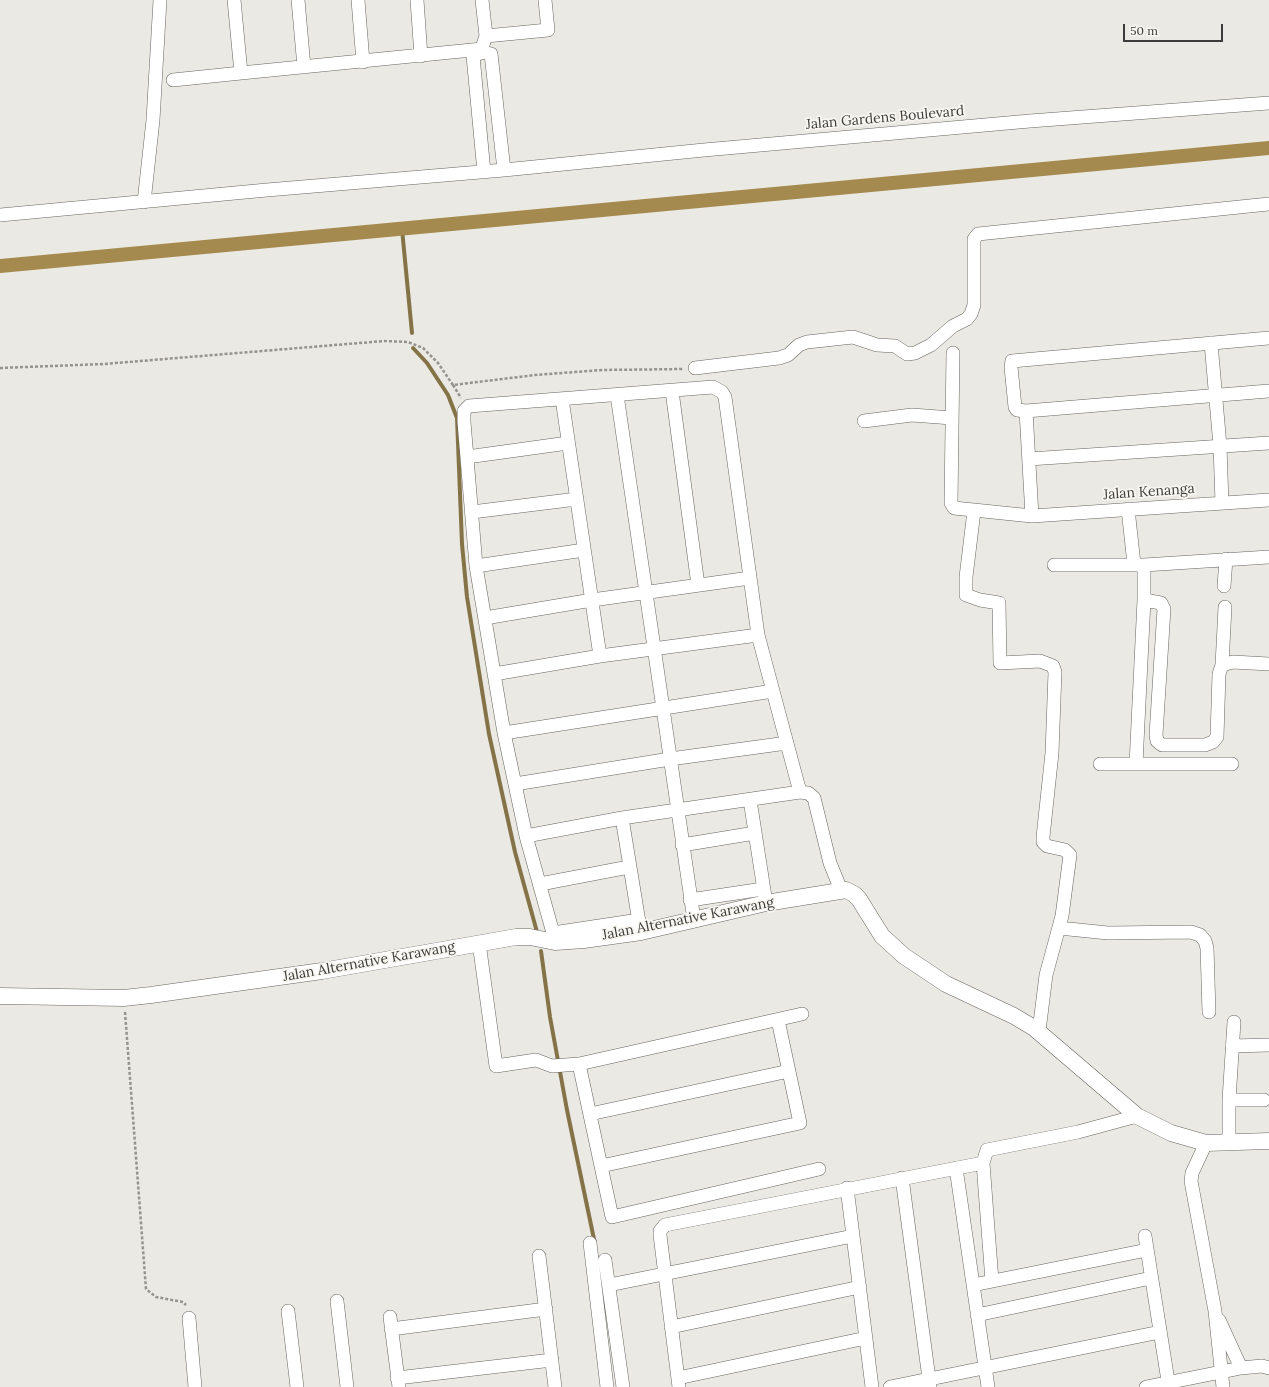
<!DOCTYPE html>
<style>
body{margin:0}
#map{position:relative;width:1269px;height:1387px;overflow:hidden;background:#ebe9e3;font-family:Lora,serif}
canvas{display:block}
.scale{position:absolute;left:1123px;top:24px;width:100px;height:18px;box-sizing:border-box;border:2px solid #3d3c3a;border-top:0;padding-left:5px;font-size:12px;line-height:14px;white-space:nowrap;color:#3d3c3a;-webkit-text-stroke:3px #f8f6f0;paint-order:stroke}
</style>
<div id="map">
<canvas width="1269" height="1387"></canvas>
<div class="scale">50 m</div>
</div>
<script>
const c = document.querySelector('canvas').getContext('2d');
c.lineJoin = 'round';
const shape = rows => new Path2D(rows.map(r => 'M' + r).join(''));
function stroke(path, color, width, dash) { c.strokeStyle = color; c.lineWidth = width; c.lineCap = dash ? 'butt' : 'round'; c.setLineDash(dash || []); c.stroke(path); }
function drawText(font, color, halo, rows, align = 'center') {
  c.font = font + ' Lora,serif'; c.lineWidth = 3.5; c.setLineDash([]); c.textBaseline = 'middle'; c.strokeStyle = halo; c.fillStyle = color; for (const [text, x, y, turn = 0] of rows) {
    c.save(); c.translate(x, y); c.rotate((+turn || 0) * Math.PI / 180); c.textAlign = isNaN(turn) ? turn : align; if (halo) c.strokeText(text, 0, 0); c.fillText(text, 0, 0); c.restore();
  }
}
const stream = shape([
 [402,229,412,333],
 [413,348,427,363,448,395,457,418,462,544,467,597,489,734,515,852,537,932],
 [541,951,550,1017,567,1110,595,1244]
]);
const canal = shape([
 [0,266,1269,148]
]);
const path = shape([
 [0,368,104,364,384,341,408,342,423,348,438,363,453,385,535,375,602,370,683,369],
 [453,385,461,398],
 [125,1012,146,1289,156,1297,183,1302,186,1305]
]);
const minor = shape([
 [234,0,241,73,482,49],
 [298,0,304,67],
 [358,0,363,62],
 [417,0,421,56],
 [482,0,486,36,483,45],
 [486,36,548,30,545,0],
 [173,80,241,73],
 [484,172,473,56,483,52,491,54,504,170],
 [144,202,153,120,160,0],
 [0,215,267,190,504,170,704,150,1030,121,1269,103],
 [1211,343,1220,446,1222,503],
 [953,353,951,503,954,508,1032,516,1269,500],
 [695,368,779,358,788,355,799,345,807,342,853,337,877,345,895,346,907,354,915,353,931,345,953,326,967,319,971,314,974,305,974,239,978,234,1269,204],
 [672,391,698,585],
 [617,395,694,920],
 [562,399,600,656],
 [1026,411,1269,391],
 [864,421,912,415,952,418],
 [467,457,568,443],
 [1029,459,1269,443],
 [1128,509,1134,564],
 [974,511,966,577,966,595,980,600,999,603,1000,663,1040,661,1053,666,1055,672,1052,753,1043,837,1043,842,1047,846,1065,850,1070,855,1062,916,1046,975,1039,1031],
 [472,512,577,499],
 [1032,516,1026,411,1017,410,1015,407,1011,367,1012,361,1269,338],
 [1054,565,1144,565,1269,557],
 [476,566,584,550],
 [1224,586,1226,559],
 [1144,600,1161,603,1164,609,1156,735,1157,741,1162,745,1205,745,1213,742,1217,737,1219,674,1222,665,1233,662,1269,664],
 [485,618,592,600,750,578],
 [1222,665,1225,607],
 [494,674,600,656,758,635],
 [504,733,773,691],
 [1100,764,1232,764],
 [1136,764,1144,600,1144,565],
 [515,784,670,759,787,743],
 [750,800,766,903],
 [622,818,640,928],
 [526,836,622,818,800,792],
 [682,845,755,833],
 [540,884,629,867],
 [690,900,763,889],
 [639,920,553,933,526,836,504,733,476,566,464,422,464,411,469,406,713,387,722,392,725,397,758,635,800,792,808,793,814,798,830,863,841,890],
 [1059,928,1108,933,1191,932,1200,935,1205,941,1207,948,1209,1012],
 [479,943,496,1066,536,1060,552,1066,579,1064,802,1014],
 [1232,1046,1269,1045],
 [579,1064,612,1217,819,1169],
 [1229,1100,1264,1100],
 [590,1114,789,1071],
 [1206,1143,1192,1173,1191,1181,1215,1311,1223,1387],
 [1229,1143,1229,1100,1234,1022],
 [601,1166,800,1123,778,1020],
 [956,1168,988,1387],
 [902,1178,930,1386],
 [847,1188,872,1387],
 [1145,1236,1169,1387],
 [590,1243,607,1387],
 [539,1256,555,1387],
 [605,1260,623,1387],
 [992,1281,983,1163,987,1150,1078,1132,1137,1116],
 [609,1285,853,1236],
 [973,1285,1147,1250],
 [337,1301,347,1387],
 [288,1311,297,1387],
 [977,1315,1151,1278],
 [390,1317,399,1387],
 [189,1318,195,1387],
 [1219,1320,1241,1368],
 [671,1327,860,1287],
 [391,1329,546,1309],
 [397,1378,552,1360],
 [678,1378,866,1338],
 [679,1387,660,1235,660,1231,665,1225,983,1163],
 [890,1387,1160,1332],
 [1146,1387,1241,1368,1262,1366,1269,1368]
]);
const tertiary = shape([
 [0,996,124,998,151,995,322,971,516,937,530,937,555,942,584,940,641,932,766,903,846,890,854,894,859,899,882,936,904,956,946,984,1014,1016,1034,1028,1137,1116,1171,1133,1206,1143,1269,1141]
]);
const streetNames = [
 ["Jalan Gardens Boulevard",885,118,-5],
 ["Jalan Kenanga",1149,492,-4],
 ["Jalan Alternative Karawang",688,919,-11],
 ["Jalan Alternative Karawang",369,962,-10]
];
stroke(stream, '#857348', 4);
stroke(canal, '#a48a4e', 14);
stroke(minor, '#676560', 14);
stroke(tertiary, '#676560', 17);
stroke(path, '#95938f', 2.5, [3, 2]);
stroke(minor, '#fff', 13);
stroke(tertiary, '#fff', 16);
drawText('14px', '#3d3c3a', '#f8f6f0', streetNames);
</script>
